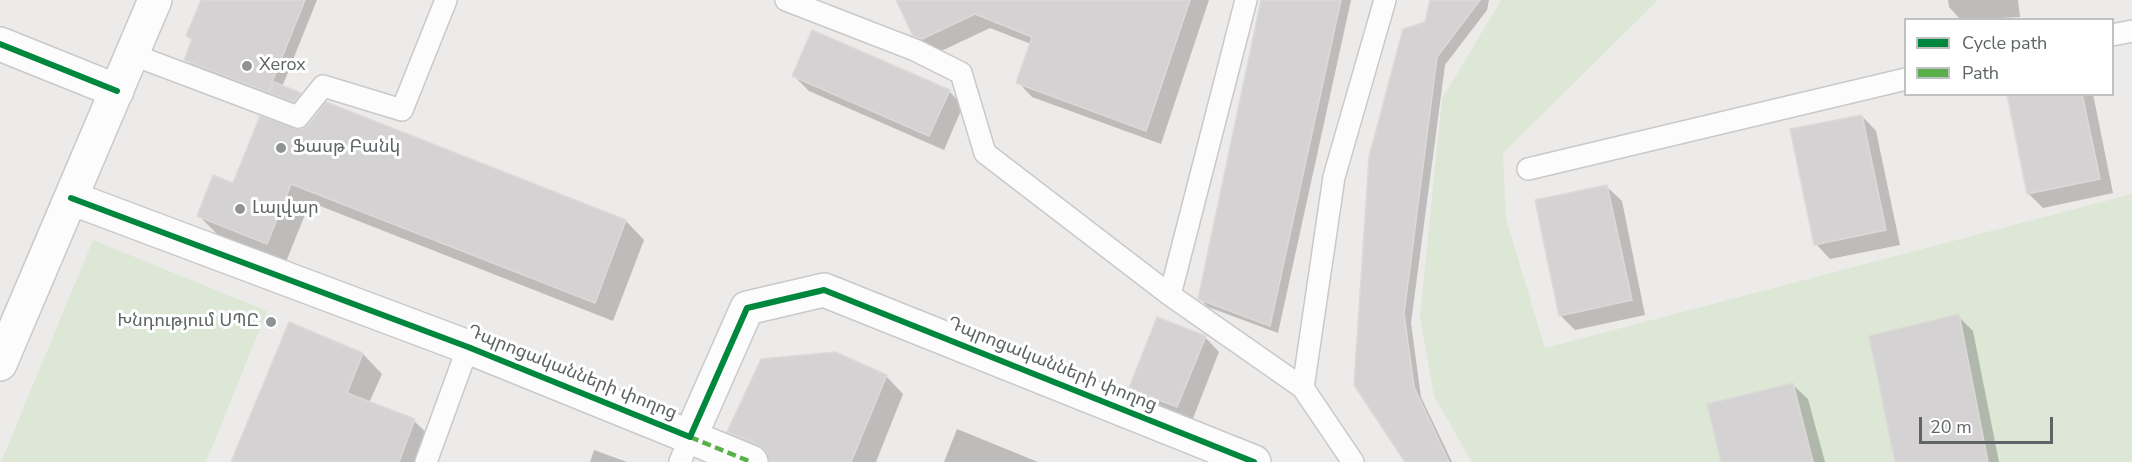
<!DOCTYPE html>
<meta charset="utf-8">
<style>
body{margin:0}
#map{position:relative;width:2132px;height:462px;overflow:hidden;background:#edebe9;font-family:"Nunito Sans",sans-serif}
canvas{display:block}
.legend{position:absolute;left:1904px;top:18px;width:210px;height:78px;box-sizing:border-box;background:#fff;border:2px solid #bfc1c2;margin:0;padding:8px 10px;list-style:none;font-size:18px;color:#5e6466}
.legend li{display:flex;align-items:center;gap:12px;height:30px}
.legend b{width:30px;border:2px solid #bfc1c2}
.scale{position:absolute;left:1919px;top:417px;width:134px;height:27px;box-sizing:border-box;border:3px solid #5e6466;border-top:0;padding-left:8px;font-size:18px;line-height:21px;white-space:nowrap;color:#5e6466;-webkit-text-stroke:4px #fff;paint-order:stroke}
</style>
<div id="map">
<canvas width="2132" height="462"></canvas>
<ul class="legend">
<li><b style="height:8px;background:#00873e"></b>Cycle path</li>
<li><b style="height:8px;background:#59b04a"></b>Path</li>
</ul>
<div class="scale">20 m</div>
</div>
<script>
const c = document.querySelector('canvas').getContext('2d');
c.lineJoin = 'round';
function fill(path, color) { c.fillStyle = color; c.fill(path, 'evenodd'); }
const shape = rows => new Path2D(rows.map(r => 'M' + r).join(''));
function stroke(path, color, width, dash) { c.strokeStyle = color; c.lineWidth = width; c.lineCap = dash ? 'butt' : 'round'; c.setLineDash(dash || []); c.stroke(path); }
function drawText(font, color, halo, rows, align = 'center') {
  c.font = font + ' "Nunito Sans","Noto Sans Armenian",sans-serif'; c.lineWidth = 6; c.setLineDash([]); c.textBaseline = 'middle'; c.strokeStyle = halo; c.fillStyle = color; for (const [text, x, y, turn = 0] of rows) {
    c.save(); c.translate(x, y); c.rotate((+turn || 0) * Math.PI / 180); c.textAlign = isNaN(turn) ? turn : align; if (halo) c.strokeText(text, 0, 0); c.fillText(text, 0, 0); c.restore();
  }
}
const green = shape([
 [1501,0,1658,0,1503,153,1506,218,1545,348,2132,194,2132,462,1472,462,1434,396,1420,317,1442,99],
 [93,240,267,311,206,462,1,462]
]);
const shadow = shape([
 [203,0,317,0,282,87,300,94,308,102,303,109,194,69,186,60,193,41,188,36],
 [898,0,1209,0,1161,144,1032,97,1018,82,1031,44,990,28,937,53,929,50,914,35],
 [1263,0,1351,0,1278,333,1208,307,1200,299],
 [1432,0,1489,0,1487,10,1445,65,1411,323,1421,397,1452,462,1407,462,1355,385],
 [1948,0,2018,0,2020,17,1961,20,1949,7],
 [794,76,949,91,963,106,944,150,809,91],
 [2008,94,2093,94,2113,193,2043,208,2028,193],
 [1862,116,1876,131,1900,245,1830,259,1816,244],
 [309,126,626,221,644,240,613,321,310,202,286,262,218,235,199,216],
 [1607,187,1622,201,1645,315,1575,330,1560,315],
 [1958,316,1973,331,1999,462,1897,462],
 [290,324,363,354,382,374,369,403,414,421,434,440,425,462,233,462],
 [1205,337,1219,352,1192,421,1145,402,1131,387],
 [886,376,903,394,876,462,771,462,747,449,729,432],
 [1793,385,1808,399,1825,462,1723,462],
 [957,429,1038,462,944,462],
 [594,450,627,462,590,462]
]);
const building = shape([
 [201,0,305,0,268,92,184,60,192,39,186,36,201,0],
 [896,0,1190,0,1146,131,1016,83,1032,37,975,14,922,39,913,36,896,0],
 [1261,0,1341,0,1270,326,1198,299,1261,0],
 [1430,0,1480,0,1437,57,1404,314,1414,387,1449,462,1405,462,1354,385,1369,157,1403,29,1425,22,1430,0],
 [812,30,950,90,929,136,792,76,812,30],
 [274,82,301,93,294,102,269,93,274,82],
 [2007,94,2082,94,2100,179,2027,194,2007,94],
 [326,102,626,220,595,303,291,184,267,244,197,216,213,175,233,183,260,116,301,129,308,125,326,102],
 [1862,115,1886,230,1814,245,1790,129,1862,115],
 [1607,185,1632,300,1559,316,1535,200,1607,185],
 [1959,314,1988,462,1895,462,1869,336,1959,314],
 [1157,317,1206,336,1177,407,1129,388,1157,317],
 [289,322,363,353,347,393,415,419,399,462,231,462,289,322],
 [835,352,887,375,851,462,769,462,766,451,759,445,727,432,761,359,835,352],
 [1793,383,1813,462,1721,462,1707,404,1793,383]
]);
const service = shape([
 [786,0,915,50,961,73,985,153,1170,295,1303,388],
 [2112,35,2132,31],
 [131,54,298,117,323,86,402,110,446,0],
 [1528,169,1906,79],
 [1170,295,1246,0],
 [426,462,468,347],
 [680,462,690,437],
 [1353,462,1303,388,1334,177,1385,0]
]);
const minor = shape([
 [0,44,117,91],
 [690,437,751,462]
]);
const tertiary = shape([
 [71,198,468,347,690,437,747,308,824,290,1254,462],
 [0,364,155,0]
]);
const quiet = shape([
 [690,437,751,462]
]);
const cycleway = shape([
 [0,44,117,91],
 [71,198,468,347,690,437,747,308,824,290,1254,462]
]);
const markers = [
 [247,66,6,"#909394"],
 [281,148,6,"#909394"],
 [240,209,6,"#909394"],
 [271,322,6,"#909394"]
];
const poiNames = [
 ["Xerox",259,66],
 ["Ֆասթ Բանկ",293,148],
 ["Լալվար",252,209],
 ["Խնդությում ՍՊԸ",259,322,"right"]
];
const streetNames = [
 ["Դպրոցականների փողոց",1052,365,22],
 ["Դպրոցականների փողոց",572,373,22]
];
fill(green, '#dce7d6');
fill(shadow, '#0003');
fill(building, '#d4d2d2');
stroke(building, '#dcdad8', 1.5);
stroke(service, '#cac9c9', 24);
stroke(minor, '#cac9c9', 36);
stroke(tertiary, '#cac9c9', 36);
stroke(service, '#fcfcfc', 21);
stroke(minor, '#fcfcfc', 33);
stroke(tertiary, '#fcfcfc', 33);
stroke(quiet, '#59b04a', 4.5, [9, 4.5]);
stroke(cycleway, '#00873e', 6);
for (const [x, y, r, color] of markers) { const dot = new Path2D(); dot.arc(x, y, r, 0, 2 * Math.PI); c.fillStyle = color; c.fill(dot); stroke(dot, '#fff', 2); }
drawText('18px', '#5e6466', '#fff', poiNames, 'left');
drawText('18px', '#5e6466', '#fff', streetNames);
</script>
